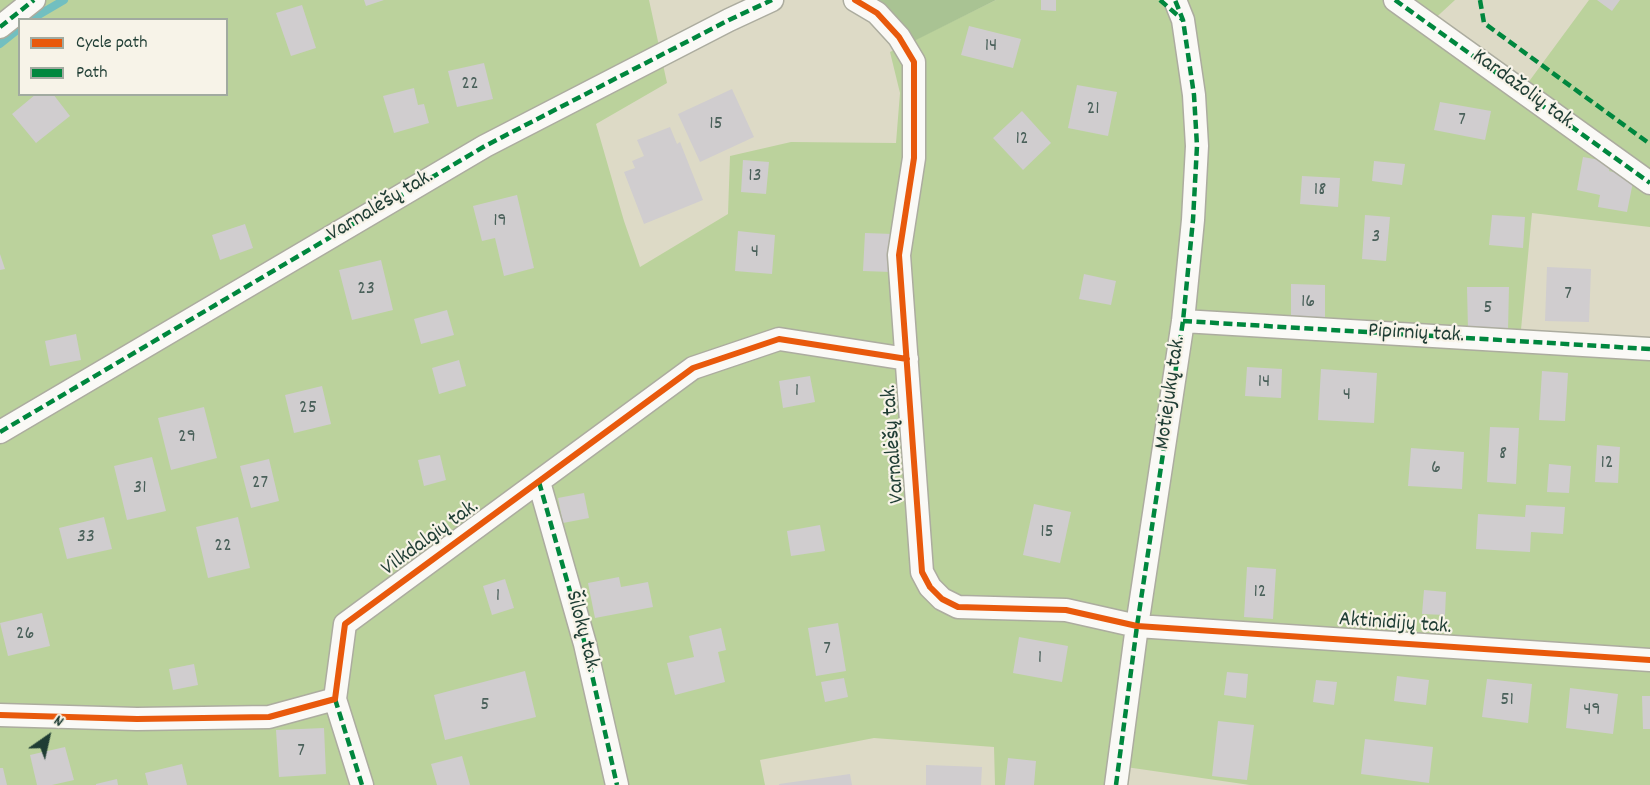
<!DOCTYPE html>
<meta charset="utf-8">
<style>
body{margin:0}
#map{position:relative;width:1650px;height:785px;overflow:hidden;background:#dddac6;font-family:Dekko,sans-serif}
canvas{display:block}
.legend{position:absolute;left:18px;top:18px;width:210px;height:78px;box-sizing:border-box;background:#f7f3e8;border:2px solid #a1aaa0;margin:0;padding:8px 10px;list-style:none;font-size:18px;color:#1f3d34}
.legend li{display:flex;align-items:center;gap:12px;height:30px}
.legend b{width:30px;border:2px solid #a1aaa0}
.north{position:absolute;left:18px;top:707px;width:60px;height:60px;-webkit-text-stroke:4px #f7f3e8;paint-order:stroke;rotate:34deg;font-size:16px;font-weight:700;line-height:24px;text-align:center;color:#1f3d34}
.north::after{content:'';display:block;margin:auto;width:21px;height:27px;background:#1f3d34;clip-path:polygon(50% 0,100% 100%,50% 72%,0 100%)}
</style>
<div id="map">
<canvas width="1650" height="785"></canvas>
<ul class="legend">
<li><b style="height:8px;background:#e8590c"></b>Cycle path</li>
<li><b style="height:8px;background:#00873e"></b>Path</li>
</ul>
<div class="north">N</div>
</div>
<script>
const c = document.querySelector('canvas').getContext('2d');
c.lineJoin = 'round';
function fill(path, color) { c.fillStyle = color; c.fill(path, 'evenodd'); }
const shape = rows => new Path2D(rows.map(r => 'M' + r).join(''));
function stroke(path, color, width, dash) { c.strokeStyle = color; c.lineWidth = width; c.lineCap = dash ? 'butt' : 'round'; c.setLineDash(dash || []); c.stroke(path); }
function drawText(font, color, halo, rows, align = 'center') {
  c.font = font + ' Dekko,sans-serif'; c.lineWidth = 4.5; c.setLineDash([]); c.textBaseline = 'middle'; c.strokeStyle = halo; c.fillStyle = color; for (const [text, x, y, turn = 0] of rows) {
    c.save(); c.translate(x, y); c.rotate((+turn || 0) * Math.PI / 180); c.textAlign = isNaN(turn) ? turn : align; if (halo) c.strokeText(text, 0, 0); c.fillText(text, 0, 0); c.restore();
  }
}
const green = shape([
 [0,0,649,0,667,83,596,124,624,221,640,267,728,214,730,156,791,142,896,143,900,93,890,52,996,0,1455,0,1429,24,1522,91,1589,0,1650,0,1650,227,1532,213,1520,340,1650,349,1650,785,1250,785,1119,766,1116,785,995,785,994,747,874,738,760,760,765,785,0,785],
 [20,20,226,20,226,94,20,94]
]);
const forest = shape([
 [875,0,996,0,914,41]
]);
const stream = shape([
 [30,20,64,0],
 [0,44,20,28]
]);
const building = shape([
 [364,0,384,0,366,6],
 [1041,0,1056,0,1056,11,1041,10],
 [1597,0,1620,0,1612,11],
 [302,5,316,48,291,56,276,13],
 [969,26,1021,39,1013,68,961,55],
 [484,63,493,99,457,107,448,71],
 [1077,85,1117,92,1108,136,1068,128],
 [414,88,418,105,424,104,429,123,394,133,383,96],
 [732,89,754,137,700,162,678,114],
 [36,94,53,94,70,116,36,143,12,114],
 [1440,102,1491,111,1485,140,1434,130],
 [1022,111,1051,143,1023,170,993,138],
 [670,127,677,144,680,142,703,200,644,224,624,172,635,168,632,161,644,156,637,140],
 [1583,157,1611,162,1609,171,1634,177,1627,212,1598,207,1600,195,1577,190],
 [743,160,769,162,766,194,741,192],
 [1374,161,1405,164,1402,185,1372,181],
 [1302,176,1340,178,1338,207,1300,204],
 [517,195,534,268,504,276,495,238,482,241,473,206],
 [1365,215,1390,217,1386,261,1362,259],
 [1492,215,1525,217,1523,248,1489,245],
 [245,224,253,248,220,260,212,235],
 [738,231,775,235,772,274,735,271],
 [865,233,893,234,891,272,863,271],
 [0,254,5,269,0,270],
 [381,260,393,310,352,320,339,270],
 [1547,267,1591,269,1589,322,1545,321],
 [1084,274,1116,281,1111,305,1079,299],
 [1291,284,1325,285,1325,322,1291,322],
 [1467,287,1509,287,1508,330,1468,330],
 [447,310,454,335,421,344,414,319],
 [76,334,81,360,50,366,45,341],
 [459,360,466,386,439,394,432,368],
 [1247,367,1282,369,1281,398,1245,396],
 [1321,369,1377,373,1374,423,1318,420],
 [1542,371,1568,373,1565,421,1539,420],
 [810,376,815,402,783,408,779,381],
 [322,386,331,424,294,433,285,395],
 [204,407,217,458,171,470,158,418],
 [1490,427,1519,428,1516,484,1487,482],
 [1597,445,1620,447,1618,483,1595,482],
 [1411,448,1464,452,1462,489,1408,486],
 [440,455,446,480,424,486,418,460],
 [152,457,166,511,127,520,114,466],
 [269,459,279,501,251,508,240,466],
 [1549,464,1571,466,1569,493,1547,492],
 [584,493,589,518,563,523,558,498],
 [1034,504,1071,512,1060,563,1023,555],
 [1526,505,1565,507,1563,534,1531,532,1530,552,1476,549,1478,514,1525,517],
 [104,517,112,549,67,559,59,528],
 [238,517,250,568,208,578,196,527],
 [820,525,825,551,791,556,787,531],
 [1247,567,1276,569,1273,619,1244,617],
 [619,577,621,587,648,582,653,607,595,618,588,583],
 [505,579,514,608,492,615,483,586],
 [1424,590,1446,592,1445,615,1422,614],
 [42,613,50,646,8,656,0,623],
 [838,623,846,671,816,676,808,628],
 [721,628,726,650,718,652,725,682,675,695,667,663,694,657,689,636],
 [1019,637,1068,646,1062,682,1013,673],
 [194,664,198,685,173,690,169,669],
 [525,671,536,717,445,740,434,695],
 [1227,672,1248,674,1246,698,1224,695],
 [1397,676,1429,680,1426,705,1394,701],
 [844,678,848,697,825,702,821,682],
 [1487,679,1532,684,1528,723,1482,717],
 [1316,680,1337,682,1334,705,1313,702],
 [1570,688,1618,694,1613,734,1566,728],
 [1642,696,1650,696,1650,729,1643,729],
 [1218,721,1254,725,1247,780,1212,776],
 [324,728,326,774,279,777,276,730],
 [1365,739,1433,747,1429,783,1361,774],
 [65,747,74,780,52,785,37,785,30,755],
 [462,756,470,785,437,785,431,764],
 [1008,758,1036,761,1034,785,1005,785],
 [182,764,187,785,148,785,145,773],
 [926,765,982,767,981,785,926,785],
 [0,768,3,768,7,785,0,785],
 [850,774,852,785,779,785,779,784],
 [117,779,118,785,96,785,96,784]
]);
const minor = shape([
 [855,0,877,13,899,37,914,62,914,158,899,255,922,572,930,587,942,599,958,607,1066,610,1137,626,1650,660],
 [1395,0,1650,183],
 [0,27,34,0],
 [1183,321,1650,349],
 [0,432,485,146,729,20,772,0],
 [539,482,585,644,617,785],
 [335,699,362,785],
 [0,715,137,719,269,717,335,699,345,624,693,368,779,339,907,359],
 [1116,785,1137,626,1183,321,1193,220,1197,146,1194,95,1183,20,1175,0]
]);
const quiet = shape([
 [1160,0,1183,20],
 [1395,0,1650,183],
 [1480,0,1484,23,1650,144],
 [0,27,34,0],
 [1183,321,1650,349],
 [0,432,485,146,729,20,772,0],
 [539,482,585,644,617,785],
 [335,699,362,785],
 [1116,785,1137,626,1183,321,1193,220,1197,146,1194,95,1183,20,1175,0]
]);
const cycleway = shape([
 [855,0,877,13,899,37,914,62,914,158,899,255,922,572,930,587,942,599,958,607,1066,610,1137,626,1650,660],
 [0,715,137,719,269,717,335,699,345,624,693,368,779,339,907,359]
]);
const numberNames = [
 ["14",991,47],
 ["22",470,85],
 ["21",1093,110],
 ["7",1462,121],
 ["15",716,125],
 ["12",1022,140],
 ["13",755,177],
 ["18",1320,191],
 ["19",500,222],
 ["3",1376,238],
 ["4",755,253],
 ["23",366,290],
 ["7",1568,295],
 ["16",1308,303],
 ["5",1488,309],
 ["14",1264,383],
 ["1",797,392],
 ["4",1347,396],
 ["25",308,409],
 ["29",187,438],
 ["8",1503,455],
 ["12",1607,464],
 ["6",1436,469],
 ["27",260,484],
 ["31",140,489],
 ["15",1047,533],
 ["33",86,538],
 ["22",223,547],
 ["12",1260,593],
 ["1",498,597],
 ["26",25,635],
 ["7",827,650],
 ["1",1040,659],
 ["51",1507,701],
 ["5",485,706],
 ["49",1592,711],
 ["7",301,752]
];
const streetNames = [
 ["Kardažolių tak.",1523,91,36],
 ["Varnalėšų tak.",381,207,-31],
 ["Pipirnių tak.",1416,335,3],
 ["Motiejukų tak.",1172,393,-82],
 ["Varnalėšų tak.",895,444,-94],
 ["Vilkdalgių tak.",431,539,-36],
 ["Aktinidijų tak.",1395,625,4],
 ["Šilokų tak.",581,632,75]
];
fill(green, '#bbd29c');
fill(forest, '#a9c393');
stroke(stream, '#72bfc0', 8);
fill(building, '#d0cdcf');
stroke(minor, '#acac9f', 25);
stroke(minor, '#faf9f6', 22);
stroke(quiet, '#00873e', 4.5, [9, 4.5]);
stroke(cycleway, '#e8590c', 6);
drawText('20px', '#4b615b', null, numberNames);
drawText('22px', '#1f3d34', '#f7f3e8', streetNames);
</script>
